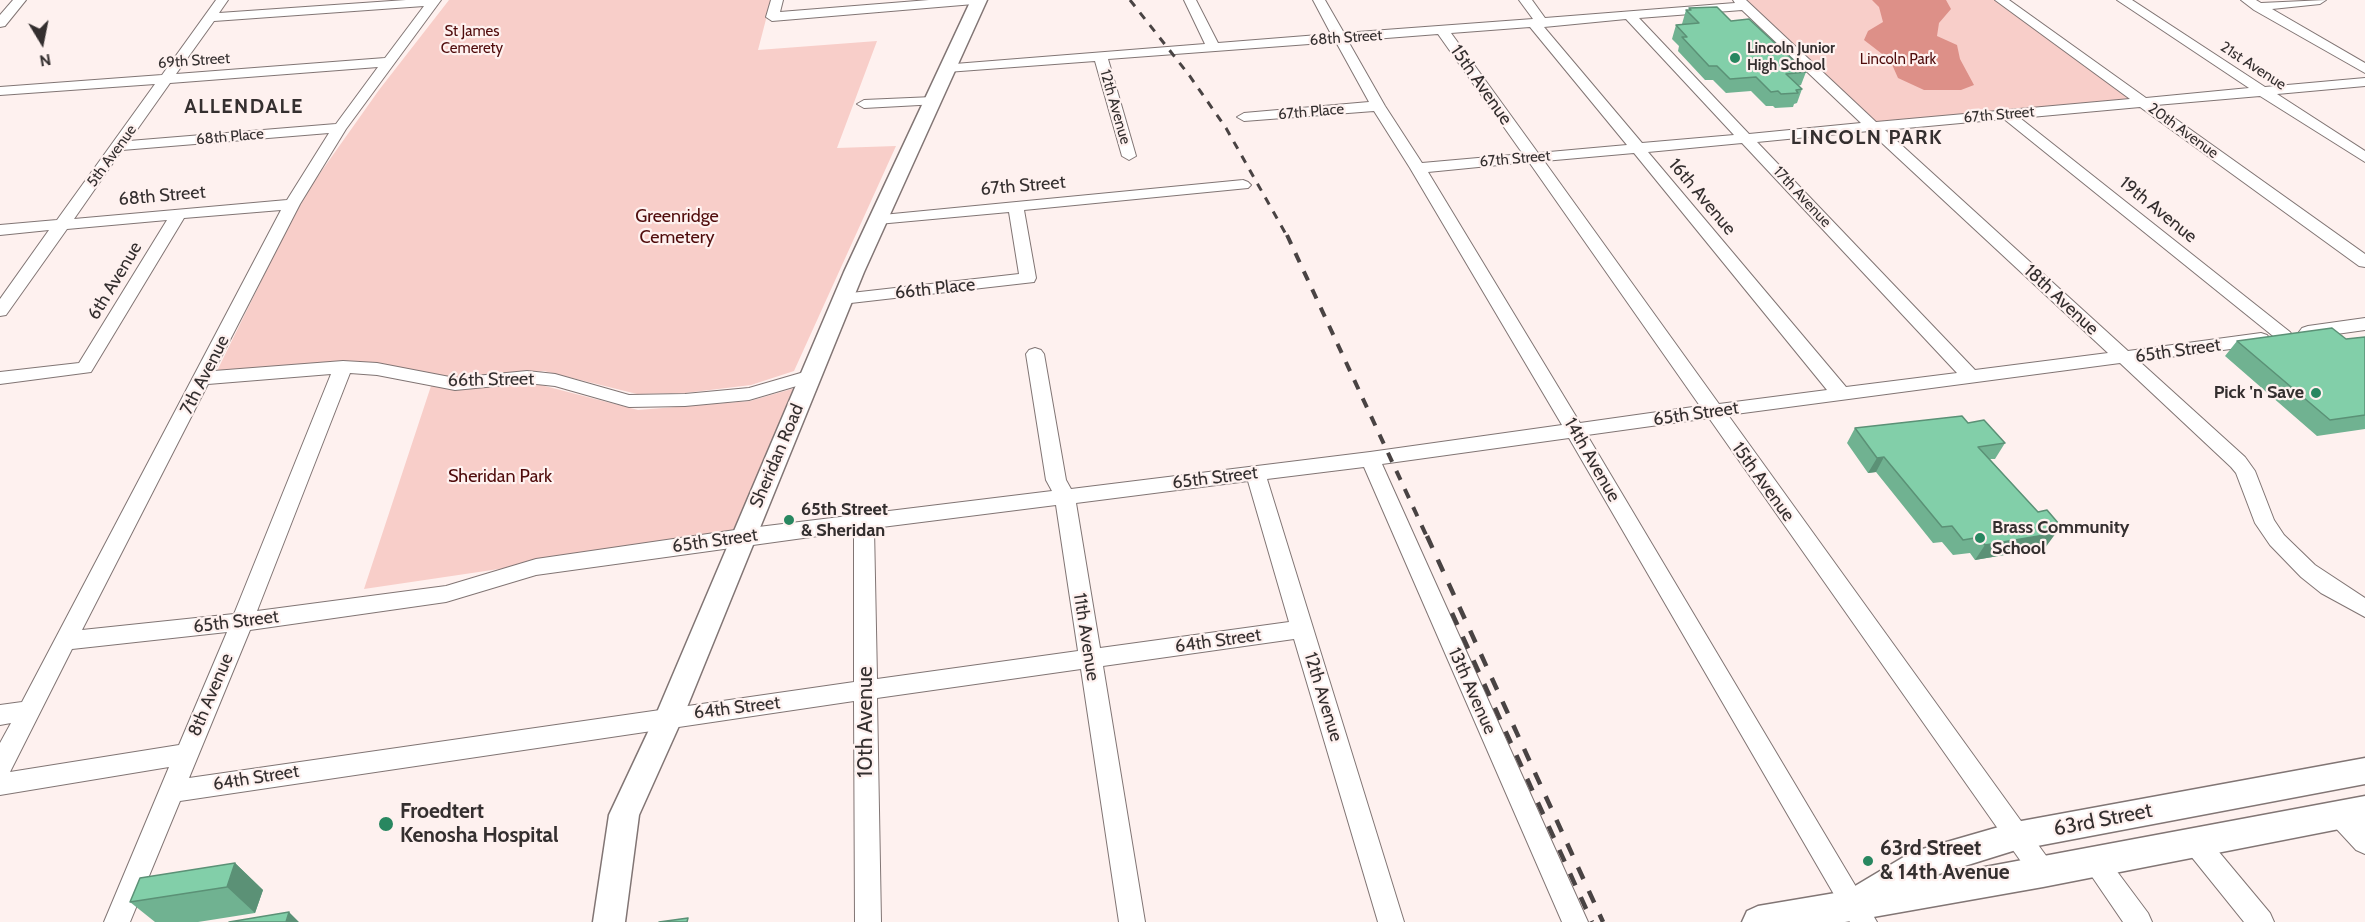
<!DOCTYPE html>
<style>
body{margin:0}
#map{position:relative;width:2365px;height:922px;overflow:hidden;background:#fef1ef;font-family:Cabin,sans-serif}
canvas{display:block}
.north{position:absolute;left:12px;top:12px;width:60px;height:60px;-webkit-text-stroke:4px #fef1ef;paint-order:stroke;rotate:170deg;font-size:16px;font-weight:700;line-height:24px;text-align:center;color:#342f2f}
.north::after{content:'';display:block;margin:auto;width:21px;height:27px;background:#342f2f;clip-path:polygon(50% 0,100% 100%,50% 72%,0 100%)}
</style>
<div id="map">
<canvas width="2365" height="922"></canvas>
<div class="north">N</div>
</div>
<script>
const c = document.querySelector('canvas').getContext('2d');
c.lineJoin = 'round';
function fill(path, color) { c.fillStyle = color; c.fill(path, 'evenodd'); }
const shape = rows => new Path2D(rows.map(r => 'M' + r).join(''));
function stroke(path, color, width, dash) { c.strokeStyle = color; c.lineWidth = width; c.lineCap = dash ? 'butt' : 'round'; c.setLineDash(dash || []); c.stroke(path); }
function drawText(font, color, halo, rows, align = 'center') {
  c.font = font + ' Cabin,sans-serif'; c.lineWidth = 4.5; c.setLineDash([]); c.textBaseline = 'middle'; c.strokeStyle = halo; c.fillStyle = color; for (const [text, x, y, turn = 0] of rows) {
    c.save(); c.translate(x, y); c.rotate((+turn || 0) * Math.PI / 180); c.textAlign = isNaN(turn) ? turn : align; if (halo) c.strokeText(text, 0, 0); c.fillText(text, 0, 0); c.restore();
  }
}
const green = shape([
 [449,0,771,0,758,50,877,41,837,148,896,146,794,371,751,385,685,393,637,394,544,371,484,377,440,377,352,361,217,371,301,200,379,90],
 [1742,0,1996,0,2131,99,1877,123],
 [537,384,638,410,750,401,795,388,735,534,364,589,431,386,463,389]
]);
const water = shape([
 [1872,0,1946,0,1951,9,1939,23,1937,36,1957,45,1960,59,1974,85,1961,90,1924,90,1898,78,1890,60,1864,40,1868,31,1883,22,1879,7]
]);
const minor = shape([
 [13,0,26,0,5,26,0,27,0,15,13,0],
 [216,0,228,0,219,13,406,0,441,0,346,129,300,204,214,371,343,361,377,363,455,378,527,371,555,374,629,395,685,394,749,388,811,370,817,372,820,376,817,380,749,400,685,406,629,407,555,386,527,383,455,390,377,375,350,373,257,611,446,586,536,559,742,529,1052,491,1046,480,1026,354,1029,350,1035,348,1041,350,1044,354,1066,480,1071,489,1370,452,1562,425,1410,168,1374,111,1244,121,1237,117,1244,113,1369,102,1336,42,1108,59,1136,156,1129,160,1122,156,1095,61,947,72,940,68,942,65,1205,44,1184,0,1196,0,1218,43,1331,34,1313,0,1325,0,1344,33,1533,19,1519,0,1532,0,1545,18,1735,3,1733,0,1746,0,1876,122,2130,99,1995,0,2009,0,2146,98,2249,88,2117,0,2132,0,2265,87,2365,78,2365,86,2277,94,2365,151,2365,162,2260,96,2156,105,2365,254,2365,267,2359,266,2140,107,2020,118,2290,332,2293,336,2290,340,2278,340,2004,119,1885,130,2128,351,2261,333,2267,335,2270,339,2267,343,2261,345,2139,361,2245,457,2255,471,2274,520,2284,535,2315,565,2365,598,2365,617,2321,593,2301,577,2270,545,2255,523,2236,473,2231,467,2120,363,1728,415,2052,864,2056,872,2052,880,2043,884,2034,880,1709,418,1587,435,1877,922,1850,922,1569,438,1382,464,1588,922,1562,922,1364,467,1267,479,1404,922,1378,922,1294,639,1103,666,1145,922,1119,922,1081,669,877,698,881,922,855,922,854,701,180,801,130,922,104,922,169,767,0,795,0,743,11,723,0,725,0,705,22,702,281,210,184,218,91,372,0,384,0,372,79,363,167,220,67,229,6,315,0,316,0,299,49,230,0,235,0,225,57,220,155,84,0,95,0,87,162,75,216,0],
 [424,6,385,58,176,74,214,21,424,6],
 [1742,10,1861,123,1749,134,1639,18,1742,10],
 [1626,19,1734,135,1642,143,1544,27,1626,19],
 [1530,27,1627,145,1538,153,1451,33,1530,27],
 [1438,34,1523,154,1422,163,1385,106,1348,41,1438,34],
 [378,67,336,124,129,141,170,83,378,67],
 [1869,131,2108,353,1975,370,1757,142,1869,131],
 [329,133,287,200,74,219,122,150,329,133],
 [1742,143,1957,373,1846,387,1648,152,1742,143],
 [1634,153,1827,390,1719,404,1544,161,1634,153],
 [1529,162,1700,406,1580,423,1428,172,1529,162],
 [331,374,234,614,82,630,208,384,331,374],
 [1248,481,1289,622,1100,648,1076,503,1248,481],
 [1056,505,1078,651,877,679,874,528,1056,505],
 [854,531,854,682,189,778,250,630,446,602,536,575,854,531],
 [227,632,179,745,10,772,72,649,227,632],
 [771,0,783,0,780,12,929,0,980,0,974,4,772,21,766,17,771,0],
 [2241,0,2256,0,2261,3,2326,0,2320,4,2272,9,2365,63,2365,73,2254,10,2241,0],
 [933,97,938,98,940,101,938,104,864,108,857,104,864,100,933,97],
 [1243,180,1248,182,1251,185,1248,188,1024,210,1036,278,1034,282,842,304,836,303,833,299,836,295,842,294,1019,274,1009,212,878,224,870,219,872,216,1243,180],
 [2365,318,2365,330,2308,338,2302,336,2299,332,2302,328,2308,326,2365,318],
 [2340,804,2349,807,2365,824,2365,854,2356,850,2331,823,2328,815,2331,807,2340,804],
 [2195,830,2204,834,2270,913,2274,922,2244,922,2186,850,2182,842,2186,834,2195,830],
 [2095,850,2104,854,2148,913,2152,922,2123,922,2082,862,2086,854,2095,850]
]);
const major = shape([
 [971,0,987,0,864,272,683,717,639,815,625,922,593,922,609,815,655,717,844,272,971,0],
 [2365,758,2365,784,2016,850,1926,878,2365,796,2365,824,2043,887,1845,922,1742,922,1747,911,1758,906,1853,890,1855,886,1912,852,2016,822,2365,758]
]);
const railFar2 = shape([
 [1130,0,1189,75,1226,128,1287,236]
]);
const railFar1 = shape([
 [1287,235,1427,537]
]);
const rail = shape([
 [1427,536,1603,922],
 [1452,613,1592,922]
]);
const wall = shape([
 [1689,8,1731,21,1806,72,1801,85,1798,86,1802,89,1797,103,1794,104,1793,107,1775,108,1773,106,1766,106,1751,91,1726,93,1713,80,1705,80,1678,51,1679,46,1672,39,1676,25,1683,25,1682,24,1686,10,1689,10],
 [2365,337,2365,429,2317,436,2225,356,2237,341,2346,339],
 [1968,423,2005,443,1995,459,1990,459,2054,531,2045,548,1975,560,1970,553,1953,555,1942,542,1933,543,1876,472,1868,473,1847,443,1855,428],
 [235,863,263,890,255,913,198,922,155,922,130,902]
]);
const shadedWall = shape([
 [1884,457,1876,472,1868,473,1877,458],
 [2059,524,2053,533,2056,533,2045,548,1975,560,1985,545],
 [235,863,263,890,255,913,227,887],
 [289,912,299,922,286,922]
]);
const building = shape([
 [1717,7,1731,21,1749,19,1806,72,1786,74,1802,89,1796,90,1798,93,1781,94,1778,91,1771,92,1756,77,1730,79,1717,66,1709,66,1682,37,1687,37,1676,25,1699,23,1686,10,1691,10,1689,8,1717,7],
 [2332,328,2346,339,2365,337,2365,415,2330,420,2237,341,2332,328],
 [1962,416,1968,423,1984,420,2005,443,1978,447,2038,512,2047,510,2059,524,2050,526,2056,533,1985,545,1980,537,1963,540,1952,526,1942,527,1884,457,1877,458,1855,428,1962,416],
 [235,863,227,887,130,902,140,878,235,863],
 [289,912,286,922,229,922,289,912],
 [688,918,687,922,659,922,688,918]
]);
const markers = [
 [1735,58,6,"#288760"],
 [2316,393,6,"#288760"],
 [789,520,6,"#288760"],
 [1980,538,6,"#288760"],
 [386,824,8,"#288760"],
 [1868,861,6,"#288760"]
];
const farParknames = [
 ["St James",472,32],
 ["Cemerety",472,49],
 ["Lincoln Park",1898,60]
];
const farStreetnames = [
 ["68th Street",1346,38,-4],
 ["69th Street",194,61,-4],
 ["21st Avenue",2253,66,33],
 ["12th Avenue",1115,107,74],
 ["67th Place",1311,112,-5],
 ["67th Street",1999,115,-5],
 ["20th Avenue",2183,131,36],
 ["68th Place",230,137,-5],
 ["5th Avenue",112,156,-54],
 ["67th Street",1515,159,-5],
 ["17th Avenue",1802,197,47]
];
const farPoinames = [
 ["Lincoln Junior",1747,49],
 ["High School",1747,66]
];
const streetNames = [
 ["15th Avenue",1481,85,55],
 ["67th Street",1023,186,-5],
 ["68th Street",162,196,-5],
 ["16th Avenue",1702,197,50],
 ["19th Avenue",2158,210,39],
 ["6th Avenue",115,281,-59],
 ["66th Place",935,289,-6],
 ["18th Avenue",2061,300,43],
 ["65th Street",2178,351,-8],
 ["7th Avenue",205,375,-63],
 ["66th Street",491,380,-1],
 ["65th Street",1696,414,-8],
 ["Sheridan Road",777,456,-67],
 ["14th Avenue",1592,460,60],
 ["65th Street",1215,478,-7],
 ["15th Avenue",1763,482,54],
 ["65th Street",715,541,-8],
 ["65th Street",236,622,-7],
 ["11th Avenue",1086,637,81],
 ["64th Street",1218,641,-8],
 ["13th Avenue",1472,691,66],
 ["8th Avenue",211,695,-67],
 ["12th Avenue",1323,697,73],
 ["64th Street",737,708,-7],
 ["64th Street",256,778,-9]
];
const parkNames = [
 ["Greenridge",677,217],
 ["Cemetery",677,238],
 ["Sheridan Park",500,477]
];
const poiNames = [
 ["Pick 'n Save",2304,393,"right"],
 ["65th Street",801,510],
 ["& Sheridan",801,531],
 ["Brass Community",1992,528],
 ["School",1992,549]
];
const farDistrictnames = [
 ["ALLENDALE",244,107],
 ["LINCOLN PARK",1867,138]
];
const nearStreetnames = [
 ["10th Avenue",866,722,-90],
 ["63rd Street",2103,820,-11]
];
const nearPoinames = [
 ["Froedtert",400,812],
 ["Kenosha Hospital",400,836],
 ["63rd Street",1880,849],
 ["& 14th Avenue",1880,873]
];
fill(green, '#f8cec9');
fill(water, '#dd9088');
stroke(minor, '#817574', 2);
stroke(major, '#817574', 3);
fill(minor, '#fff');
fill(major, '#fff');
stroke(railFar2, '#494343', 3, [8, 8]);
stroke(railFar1, '#494343', 4, [10, 10]);
stroke(rail, '#494343', 4.5, [13, 13]);
fill(wall, '#70b291');
fill(shadedWall, '#5b9176');
fill(building, '#82cfa9');
stroke(building, '#5b9176', 1.5);
for (const [x, y, r, color] of markers) { const dot = new Path2D(); dot.arc(x, y, r, 0, 2 * Math.PI); c.fillStyle = color; c.fill(dot); stroke(dot, '#fef1ef', 2); }
drawText('15px', '#500c0c', '#fef1ef', farParknames);
drawText('15px', '#342f2f', '#fef1ef', farStreetnames);
drawText('bold 15px', '#342f2f', '#fef1ef', farPoinames, 'left');
drawText('18px', '#342f2f', '#fef1ef', streetNames);
drawText('18px', '#500c0c', '#fef1ef', parkNames);
drawText('bold 18px', '#342f2f', '#fef1ef', poiNames, 'left');
c.letterSpacing = '1.5px';
drawText('bold 20px', '#342f2f', '#fef1ef', farDistrictnames);
c.letterSpacing = '0px';
drawText('21px', '#342f2f', '#fef1ef', nearStreetnames);
drawText('bold 21px', '#342f2f', '#fef1ef', nearPoinames, 'left');
</script>
